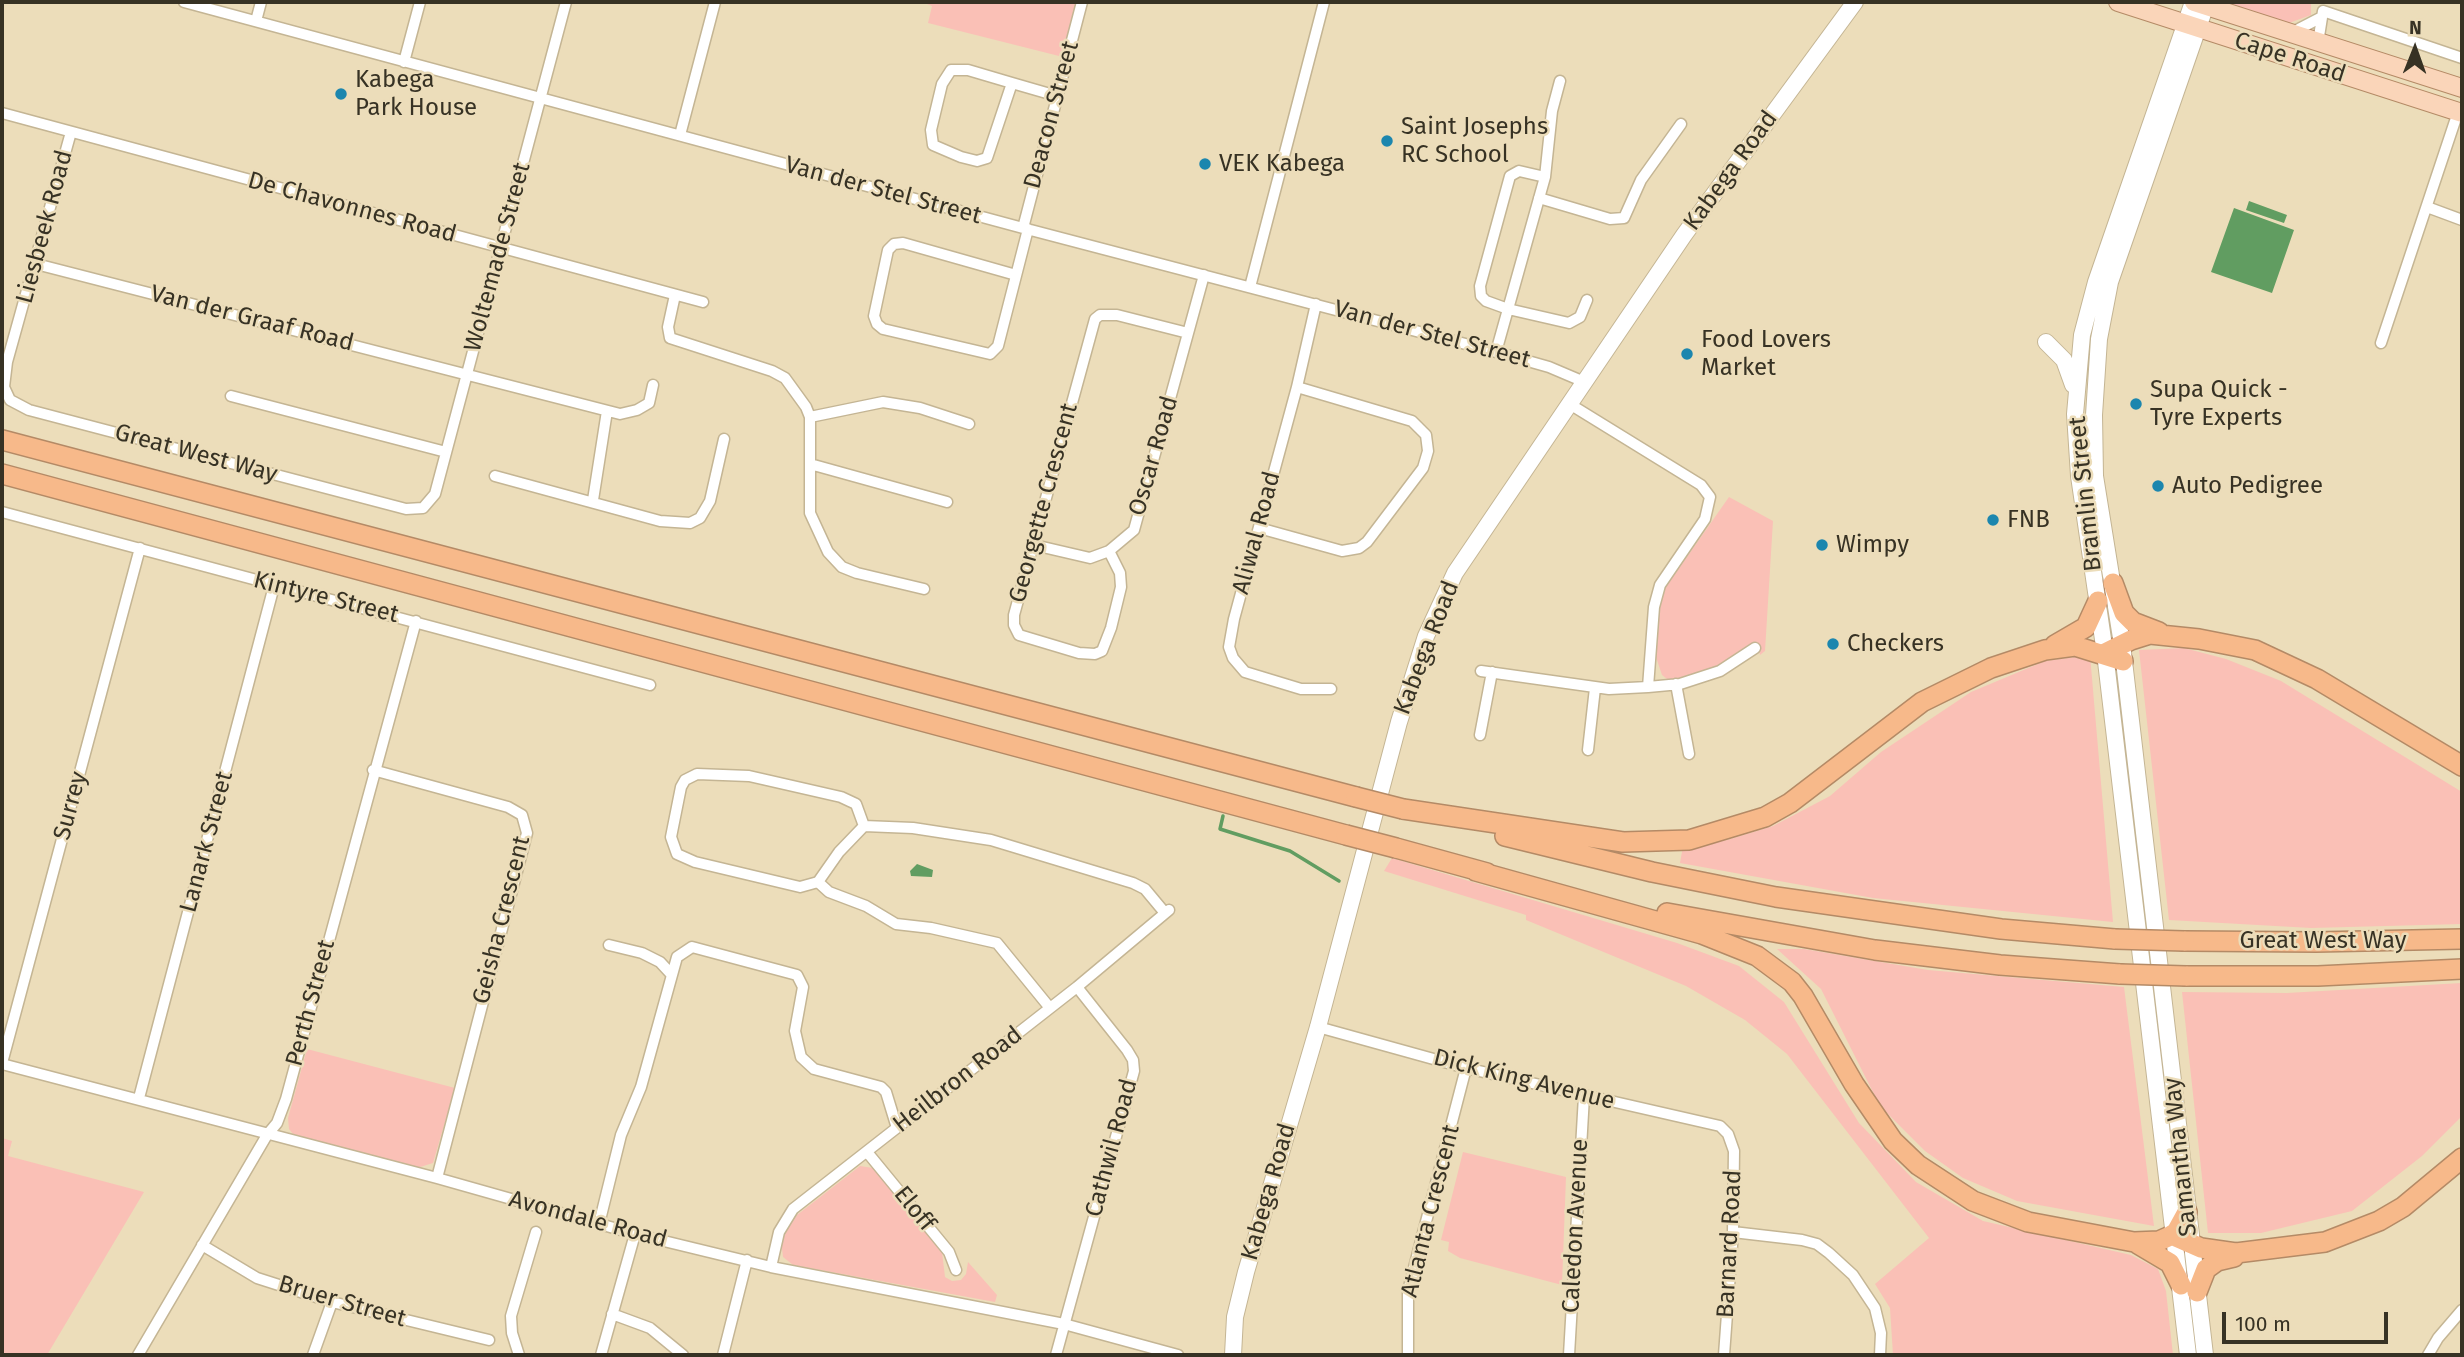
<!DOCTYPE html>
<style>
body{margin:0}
#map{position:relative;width:2464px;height:1357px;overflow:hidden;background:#ecddba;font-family:"Fira Sans",sans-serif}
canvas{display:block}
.frame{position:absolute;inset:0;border:4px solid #373224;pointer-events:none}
.north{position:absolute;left:2380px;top:14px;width:70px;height:70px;-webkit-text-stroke:5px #ecddba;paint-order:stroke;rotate:1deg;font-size:19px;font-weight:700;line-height:28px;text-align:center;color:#373224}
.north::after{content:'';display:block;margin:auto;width:24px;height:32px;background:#373224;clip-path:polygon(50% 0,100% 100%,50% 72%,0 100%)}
.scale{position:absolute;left:2222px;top:1312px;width:166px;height:32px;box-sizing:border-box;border:4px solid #373224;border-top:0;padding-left:9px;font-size:21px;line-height:24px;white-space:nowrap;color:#373224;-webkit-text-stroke:5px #ecddba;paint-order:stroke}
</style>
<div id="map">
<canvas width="2464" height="1357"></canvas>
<div class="frame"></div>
<div class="north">N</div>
<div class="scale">100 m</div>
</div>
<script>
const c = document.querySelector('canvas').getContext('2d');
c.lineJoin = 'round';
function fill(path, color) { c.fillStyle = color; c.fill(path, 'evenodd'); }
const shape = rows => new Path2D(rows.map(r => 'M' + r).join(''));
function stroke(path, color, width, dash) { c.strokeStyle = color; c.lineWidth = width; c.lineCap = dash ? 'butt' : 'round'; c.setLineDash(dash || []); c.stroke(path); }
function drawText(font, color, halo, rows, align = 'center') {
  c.font = font + ' "Fira Sans",sans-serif'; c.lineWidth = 5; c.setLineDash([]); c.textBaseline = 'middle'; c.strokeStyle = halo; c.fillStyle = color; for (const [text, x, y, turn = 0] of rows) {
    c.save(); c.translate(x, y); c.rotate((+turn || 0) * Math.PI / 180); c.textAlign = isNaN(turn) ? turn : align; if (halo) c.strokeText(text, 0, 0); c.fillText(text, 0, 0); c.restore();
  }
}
const green = shape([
 [922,2,1077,2,1063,57,928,23,932,6],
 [2226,2,2311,2,2311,15,2289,23],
 [1729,497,1773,521,1765,651,1760,655,1757,642,1709,672,1674,681,1667,679,1662,675,1656,657,1658,613,1663,591],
 [2184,648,2226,659,2281,681,2462,792,2462,924,2311,928,2169,920,2139,650],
 [2090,655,2113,922,1873,898,1680,863,1683,846,1727,840,1773,826,1830,796,1881,752,1971,692,2045,661],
 [1392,858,1677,943,1739,966,1784,1002,1859,1123,1916,1182,1983,1221,2131,1255,2158,1269,2166,1291,2173,1355,1893,1355,1890,1308,1875,1284,1929,1238,1787,1054,1745,1020,1686,986,1526,920,1526,915,1384,871],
 [1777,949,1804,949,1928,970,2124,987,2154,1226,2017,1201,1963,1178,1925,1151,1880,1106,1821,989],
 [2462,983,2462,1116,2422,1156,2352,1211,2261,1233,2208,1233,2182,992,2287,993],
 [307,1049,455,1088,433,1163,417,1168,293,1134,289,1129,288,1118],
 [2,1138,12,1141,8,1156,144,1192,47,1355,2,1355],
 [1463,1152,1566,1177,1562,1285,1460,1258,1448,1251,1449,1242,1441,1240],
 [860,1166,873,1168,942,1252,945,1277,952,1281,961,1280,966,1274,968,1262,997,1295,995,1302,793,1265,783,1257,781,1240,797,1215]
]);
const water = shape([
 [2249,201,2287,215,2284,223,2246,210],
 [2234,208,2294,230,2272,293,2211,272],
 [917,864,933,870,932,877,911,876,910,871]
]);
const stream = shape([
 [1223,816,1220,829,1290,851,1339,881]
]);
const street = shape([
 [184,2,1023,228,1496,352,1549,367,1582,381],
 [256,21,261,2],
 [2291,33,2320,18],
 [2318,43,2323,11,2462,58],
 [404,62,420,2],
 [1012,83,987,158,977,161,961,157,933,145,931,130,942,84,951,70,968,70,1012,83,1057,96],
 [2,113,703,302],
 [71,132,7,362,4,387,10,400,29,410,406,509,423,508,435,494,566,2],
 [680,135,715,2],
 [1545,177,1519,171,1510,176,1480,286,1481,296,1486,301,1508,309,1569,323,1580,317,1587,300],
 [1539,198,1610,219,1624,218,1641,180,1681,124],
 [2427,207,2462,220],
 [1023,228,1082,2],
 [36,264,620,414,637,410,649,403,653,385],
 [1016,275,903,243,894,244,888,250,874,316,877,324,883,329,990,354,998,346,1028,229],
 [1250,287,1324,2],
 [675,295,668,327,670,338,772,371,785,378,806,407,810,417,810,513,828,552,842,567,857,573,924,589],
 [1316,304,1297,387,1234,619,1229,647,1233,658,1245,672,1301,689,1331,689],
 [2381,343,2458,112],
 [1496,352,1545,177,1552,111,1560,81],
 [231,396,446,452],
 [1568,403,1701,485,1710,497,1705,519,1660,585,1654,607,1648,687],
 [810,417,883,402,920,408,969,424],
 [810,464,947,502],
 [495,476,660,521,690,523,700,518,710,501,724,439],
 [593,500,607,411],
 [2,512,650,685],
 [1259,528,1342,551,1359,548,1367,542,1423,468,1428,451,1426,435,1412,421,1297,387],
 [1034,545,1090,558,1109,551,1134,530,1204,275],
 [1109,551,1120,573,1121,587,1111,628,1102,651,1095,654,1079,653,1019,635,1014,625,1014,615,1095,319,1100,315,1117,315,1188,333],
 [1481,671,1609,689,1648,687,1680,684,1720,671,1755,648],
 [1676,684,1689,754],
 [1480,735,1492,672],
 [1588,750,1595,688],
 [373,770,508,807,522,815,527,833,437,1178],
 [864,826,856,804,841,797,749,776,697,774,685,780,681,787,671,837,677,854,695,862,800,887,818,882,839,852,864,826,913,828,991,840,1133,883,1145,889,1165,913],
 [818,882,829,892,866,906,896,924,931,928,997,943,1050,1008],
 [609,945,642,953,660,962,672,975],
 [1318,1027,1466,1068,1720,1126,1728,1134,1734,1151,1733,1232,1724,1355],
 [2,1063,140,548],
 [2,1064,437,1178,635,1234,771,1267,1064,1324,1178,1355],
 [139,1098,274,586],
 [867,1152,949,1252,956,1270],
 [599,1224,621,1135,641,1087,677,957,692,947,797,975,803,987,795,1031,801,1057,814,1069,881,1087,886,1092,897,1128],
 [1733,1232,1802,1240,1817,1244,1829,1253,1853,1275,1875,1308,1881,1333,1880,1355],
 [202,1245,257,1278,332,1302,489,1340],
 [771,1267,779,1232,793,1209,1077,987,1169,910],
 [612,1314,650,1328,683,1355],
 [138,1355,267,1135,277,1123,286,1099,416,621],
 [313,1355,332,1302],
 [519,1355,512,1333,511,1316,536,1232],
 [601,1355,635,1234],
 [723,1355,747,1260],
 [1056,1355,1134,1071,1133,1060,1127,1050,1077,987],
 [1408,1355,1408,1291,1466,1068],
 [1569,1355,1584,1096],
 [2428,1355,2438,1338,2462,1310]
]);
const secondary = shape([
 [2046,342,2064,360,2073,385],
 [1233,1355,1235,1317,1246,1272,1318,1027,1399,722,1426,636,1455,573,1684,235,1855,2],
 [2188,1355,2105,653,2079,476,2075,414,2082,335,2096,282,2193,2],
 [2205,1355,2122,644,2095,476,2094,415,2099,339,2110,282,2207,2]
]);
const primary = shape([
 [2118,2,2462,113],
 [2194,2,2462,88]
]);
const highway = shape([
 [2,440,1356,797],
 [2,474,1346,835],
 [2113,583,2124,613,2133,622,2159,632],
 [2055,645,2086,627,2098,601],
 [2105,653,2131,640,2150,634,2199,639,2255,650,2317,679,2462,766],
 [1403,809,1623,842,1689,840,1765,817,1790,803,1922,702,1991,668,2045,650,2075,646,2123,661],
 [1505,836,1652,872,1776,897,2001,929,2115,939],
 [1396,848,1487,873],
 [1476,871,1702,934,1757,956,1792,982,1803,996,1854,1084,1893,1141,1918,1165,1973,1201,2028,1222,2134,1242,2159,1241,2168,1237,2176,1232,2187,1212],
 [1667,913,1875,950,2000,965,2120,974],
 [2184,941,2316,942,2462,939],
 [2186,976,2318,976,2462,969],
 [2176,1237,2201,1248,2236,1253,2325,1242,2379,1221,2403,1207,2462,1158],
 [2138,1244,2170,1263,2181,1285],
 [2197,1292,2206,1269,2217,1261,2234,1257]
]);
const highwayBridge = shape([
 [1356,797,1403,809],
 [1346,835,1396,848],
 [2115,939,2184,941],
 [2120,974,2186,976]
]);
const markers = [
 [341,94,7,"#1c86ae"],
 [1387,141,7,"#1c86ae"],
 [1205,164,7,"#1c86ae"],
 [1687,354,7,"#1c86ae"],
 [2136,404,7,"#1c86ae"],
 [2158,486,7,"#1c86ae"],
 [1993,520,7,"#1c86ae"],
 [1822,545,7,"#1c86ae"],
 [1833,644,7,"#1c86ae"]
];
const streetNames = [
 ["Cape Road",2290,58,18],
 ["Deacon Street",1052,115,-75],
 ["Kabega Road",1731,171,-54],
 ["Van der Stel Street",883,191,15],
 ["De Chavonnes Road",352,208,15],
 ["Liesbeek Road",45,227,-75],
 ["Woltemade Street",498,257,-75],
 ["Van der Graaf Road",252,319,14],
 ["Van der Stel Street",1432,335,15],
 ["Great West Way",196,454,15],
 ["Oscar Road",1154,456,-74],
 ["Bramlin Street",2086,494,-96],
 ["Georgette Crescent",1044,503,-75],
 ["Aliwal Road",1257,533,-75],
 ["Kintyre Street",326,598,14],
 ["Kabega Road",1427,648,-69],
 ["Surrey",71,806,-75],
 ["Lanark Street",207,842,-75],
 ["Geisha Crescent",502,920,-76],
 ["Great West Way",2323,941],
 ["Perth Street",311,1003,-75],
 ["Heilbron Road",958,1080,-38],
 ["Dick King Avenue",1524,1080,14],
 ["Cathwil Road",1112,1148,-75],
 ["Samantha Way",2181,1157,-96],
 ["Kabega Road",1269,1192,-74],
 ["Eloff",914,1209,51],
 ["Atlanta Crescent",1431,1211,-76],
 ["Avondale Road",588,1220,15],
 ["Caledon Avenue",1576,1226,-87],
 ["Barnard Road",1730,1244,-87],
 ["Bruer Street",342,1302,16]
];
const poiNames = [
 ["Kabega",355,80],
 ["Park House",355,108],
 ["Saint Josephs",1401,127],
 ["RC School",1401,155],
 ["VEK Kabega",1219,164],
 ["Food Lovers",1701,340],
 ["Market",1701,368],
 ["Supa Quick -",2150,390],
 ["Tyre Experts",2150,418],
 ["Auto Pedigree",2172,486],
 ["FNB",2007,520],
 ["Wimpy",1836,545],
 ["Checkers",1847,644]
];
fill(green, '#fac0b6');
fill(water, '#619d61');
stroke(stream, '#619d61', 3.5);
stroke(street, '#c4b594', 13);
stroke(secondary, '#c4b594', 18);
stroke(primary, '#b48a66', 20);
stroke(highway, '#b48a66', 22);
stroke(street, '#fff', 10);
stroke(secondary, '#fff', 16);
stroke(primary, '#fad5b9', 18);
stroke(highway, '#f7b98a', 19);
stroke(highwayBridge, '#b48a66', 22, []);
stroke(highwayBridge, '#f7b98a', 19);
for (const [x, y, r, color] of markers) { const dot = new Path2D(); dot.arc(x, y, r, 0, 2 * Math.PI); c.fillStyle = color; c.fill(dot); stroke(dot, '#ecddba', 2.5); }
drawText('24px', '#373224', '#ecddba', streetNames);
drawText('24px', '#373224', '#ecddba', poiNames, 'left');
</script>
